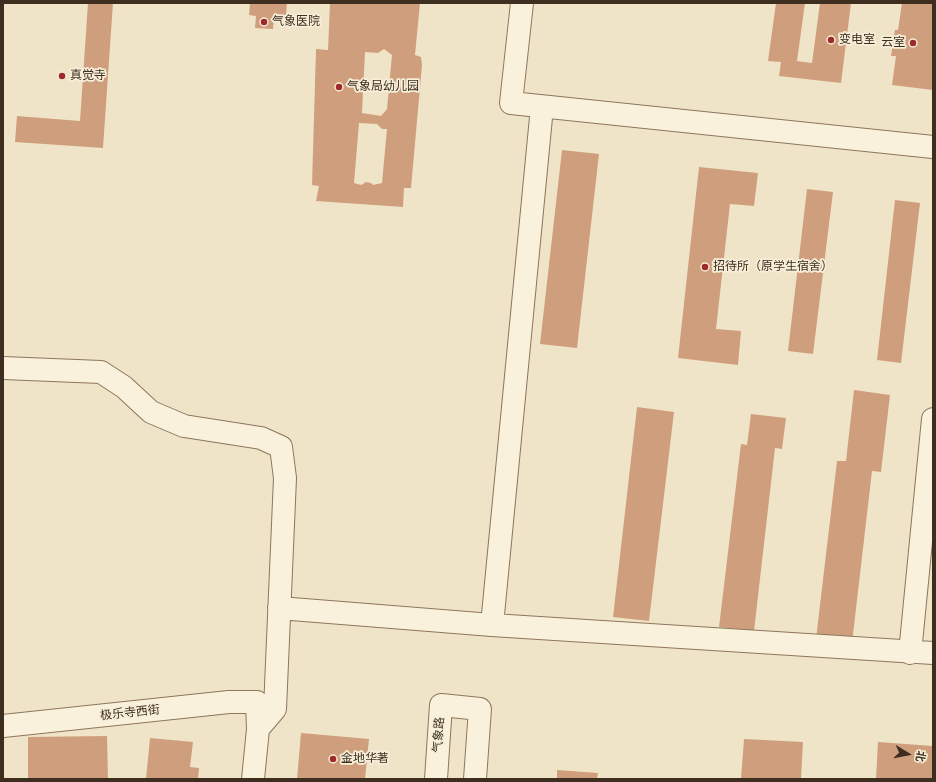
<!DOCTYPE html>
<meta charset="utf-8">
<style>
body{margin:0}
#map{position:relative;width:936px;height:782px;overflow:hidden;background:#f0e4c8;font-family:"Zilla Slab","Noto Sans SC",serif}
canvas{display:block}
.frame{position:absolute;inset:0;border:4px solid #3d2e20;pointer-events:none}
.north{position:absolute;left:888px;top:734px;width:40px;height:40px;-webkit-text-stroke:3px #f7eed8;paint-order:stroke;rotate:100deg;font-size:11px;font-weight:700;line-height:16px;text-align:center;color:#3d2e20}
.north::after{content:'';display:block;margin:auto;width:14px;height:18px;background:#3d2e20;clip-path:polygon(50% 0,100% 100%,50% 72%,0 100%)}
</style>
<div id="map">
<canvas width="936" height="782"></canvas>
<div class="frame"></div>
<div class="north">北</div>
</div>
<script>
const c = document.querySelector('canvas').getContext('2d');
c.lineJoin = 'round';
function fill(path, color) { c.fillStyle = color; c.fill(path, 'evenodd'); }
const shape = rows => new Path2D(rows.map(r => 'M' + r).join(''));
function stroke(path, color, width, dash) { c.strokeStyle = color; c.lineWidth = width; c.lineCap = dash ? 'butt' : 'round'; c.setLineDash(dash || []); c.stroke(path); }
function drawText(font, color, halo, rows, align = 'center') {
  c.font = font + ' "Zilla Slab","Noto Sans SC",serif'; c.lineWidth = 3.5; c.setLineDash([]); c.textBaseline = 'middle'; c.strokeStyle = halo; c.fillStyle = color; for (const [text, x, y, turn = 0] of rows) {
    c.save(); c.translate(x, y); c.rotate((+turn || 0) * Math.PI / 180); c.textAlign = isNaN(turn) ? turn : align; if (halo) c.strokeText(text, 0, 0); c.fillText(text, 0, 0); c.restore();
  }
}
const building = shape([
 [88,3,113,3,103,148,15,142,17,116,80,121],
 [250,3,287,3,286,15,274,14,273,29,255,28,256,16,249,15],
 [330,3,420,3,415,55,421,57,422,65,411,188,404,188,403,207,316,201,319,186,312,185,316,49,328,50],
 [384,49,392,55,387,109,381,116,362,113,365,52,378,53],
 [359,123,377,124,382,129,387,129,382,183,373,185,371,183,366,182,361,185,354,183],
 [776,3,805,3,797,61,812,63,820,3,851,3,841,83,779,76,781,62,768,61],
 [902,3,933,3,933,90,892,85,896,56,891,56,895,30,898,30],
 [562,150,599,154,577,348,540,344],
 [699,167,758,173,754,206,730,204,716,329,741,331,738,365,678,358],
 [807,189,833,192,813,354,788,351],
 [895,200,920,203,901,363,877,360],
 [854,390,890,395,881,472,872,471,852,643,816,639,837,461,846,461],
 [637,407,674,412,649,621,613,617],
 [751,414,786,418,782,449,775,448,754,631,719,627,741,444,747,445],
 [301,733,369,739,365,779,297,779],
 [107,736,108,779,28,779,28,737],
 [150,738,193,742,190,767,199,768,198,779,146,779],
 [744,739,803,742,801,779,741,779],
 [878,742,933,746,933,779,876,779],
 [557,770,598,773,597,779,557,779]
]);
const minor = shape([
 [522,3,511,103,933,147],
 [3,368,101,372,124,387,151,412,184,426,261,438,281,447,285,478,275,709,258,729],
 [279,608,492,625,933,653],
 [492,625,542,107],
 [910,653,933,419],
 [3,726,229,702,257,702,258,729,253,779],
 [436,779,441,705,480,709,475,779]
]);
const markers = [
 [264,22,4,"#9e2a2b"],
 [831,40,4,"#9e2a2b"],
 [913,43,4,"#9e2a2b"],
 [62,76,4,"#9e2a2b"],
 [339,87,4,"#9e2a2b"],
 [705,267,4,"#9e2a2b"],
 [333,759,4,"#9e2a2b"]
];
const poiNames = [
 ["气象医院",272,22],
 ["变电室",839,40],
 ["云室",905,43,"right"],
 ["真觉寺",70,76],
 ["气象局幼儿园",347,87],
 ["招待所（原学生宿舍）",713,267],
 ["金地华著",341,759]
];
const streetNames = [
 ["极乐寺西街",130,713,-6],
 ["气象路",439,735,-86]
];
fill(building, '#cf9f7d');
stroke(minor, '#8d765c', 24);
stroke(minor, '#faf1dc', 22);
for (const [x, y, r, color] of markers) { const dot = new Path2D(); dot.arc(x, y, r, 0, 2 * Math.PI); c.fillStyle = color; c.fill(dot); stroke(dot, '#f7eed8', 1.5); }
drawText('12px', '#3d2e20', '#f7eed8', poiNames, 'left');
drawText('12px', '#3d2e20', '#f7eed8', streetNames);
</script>
